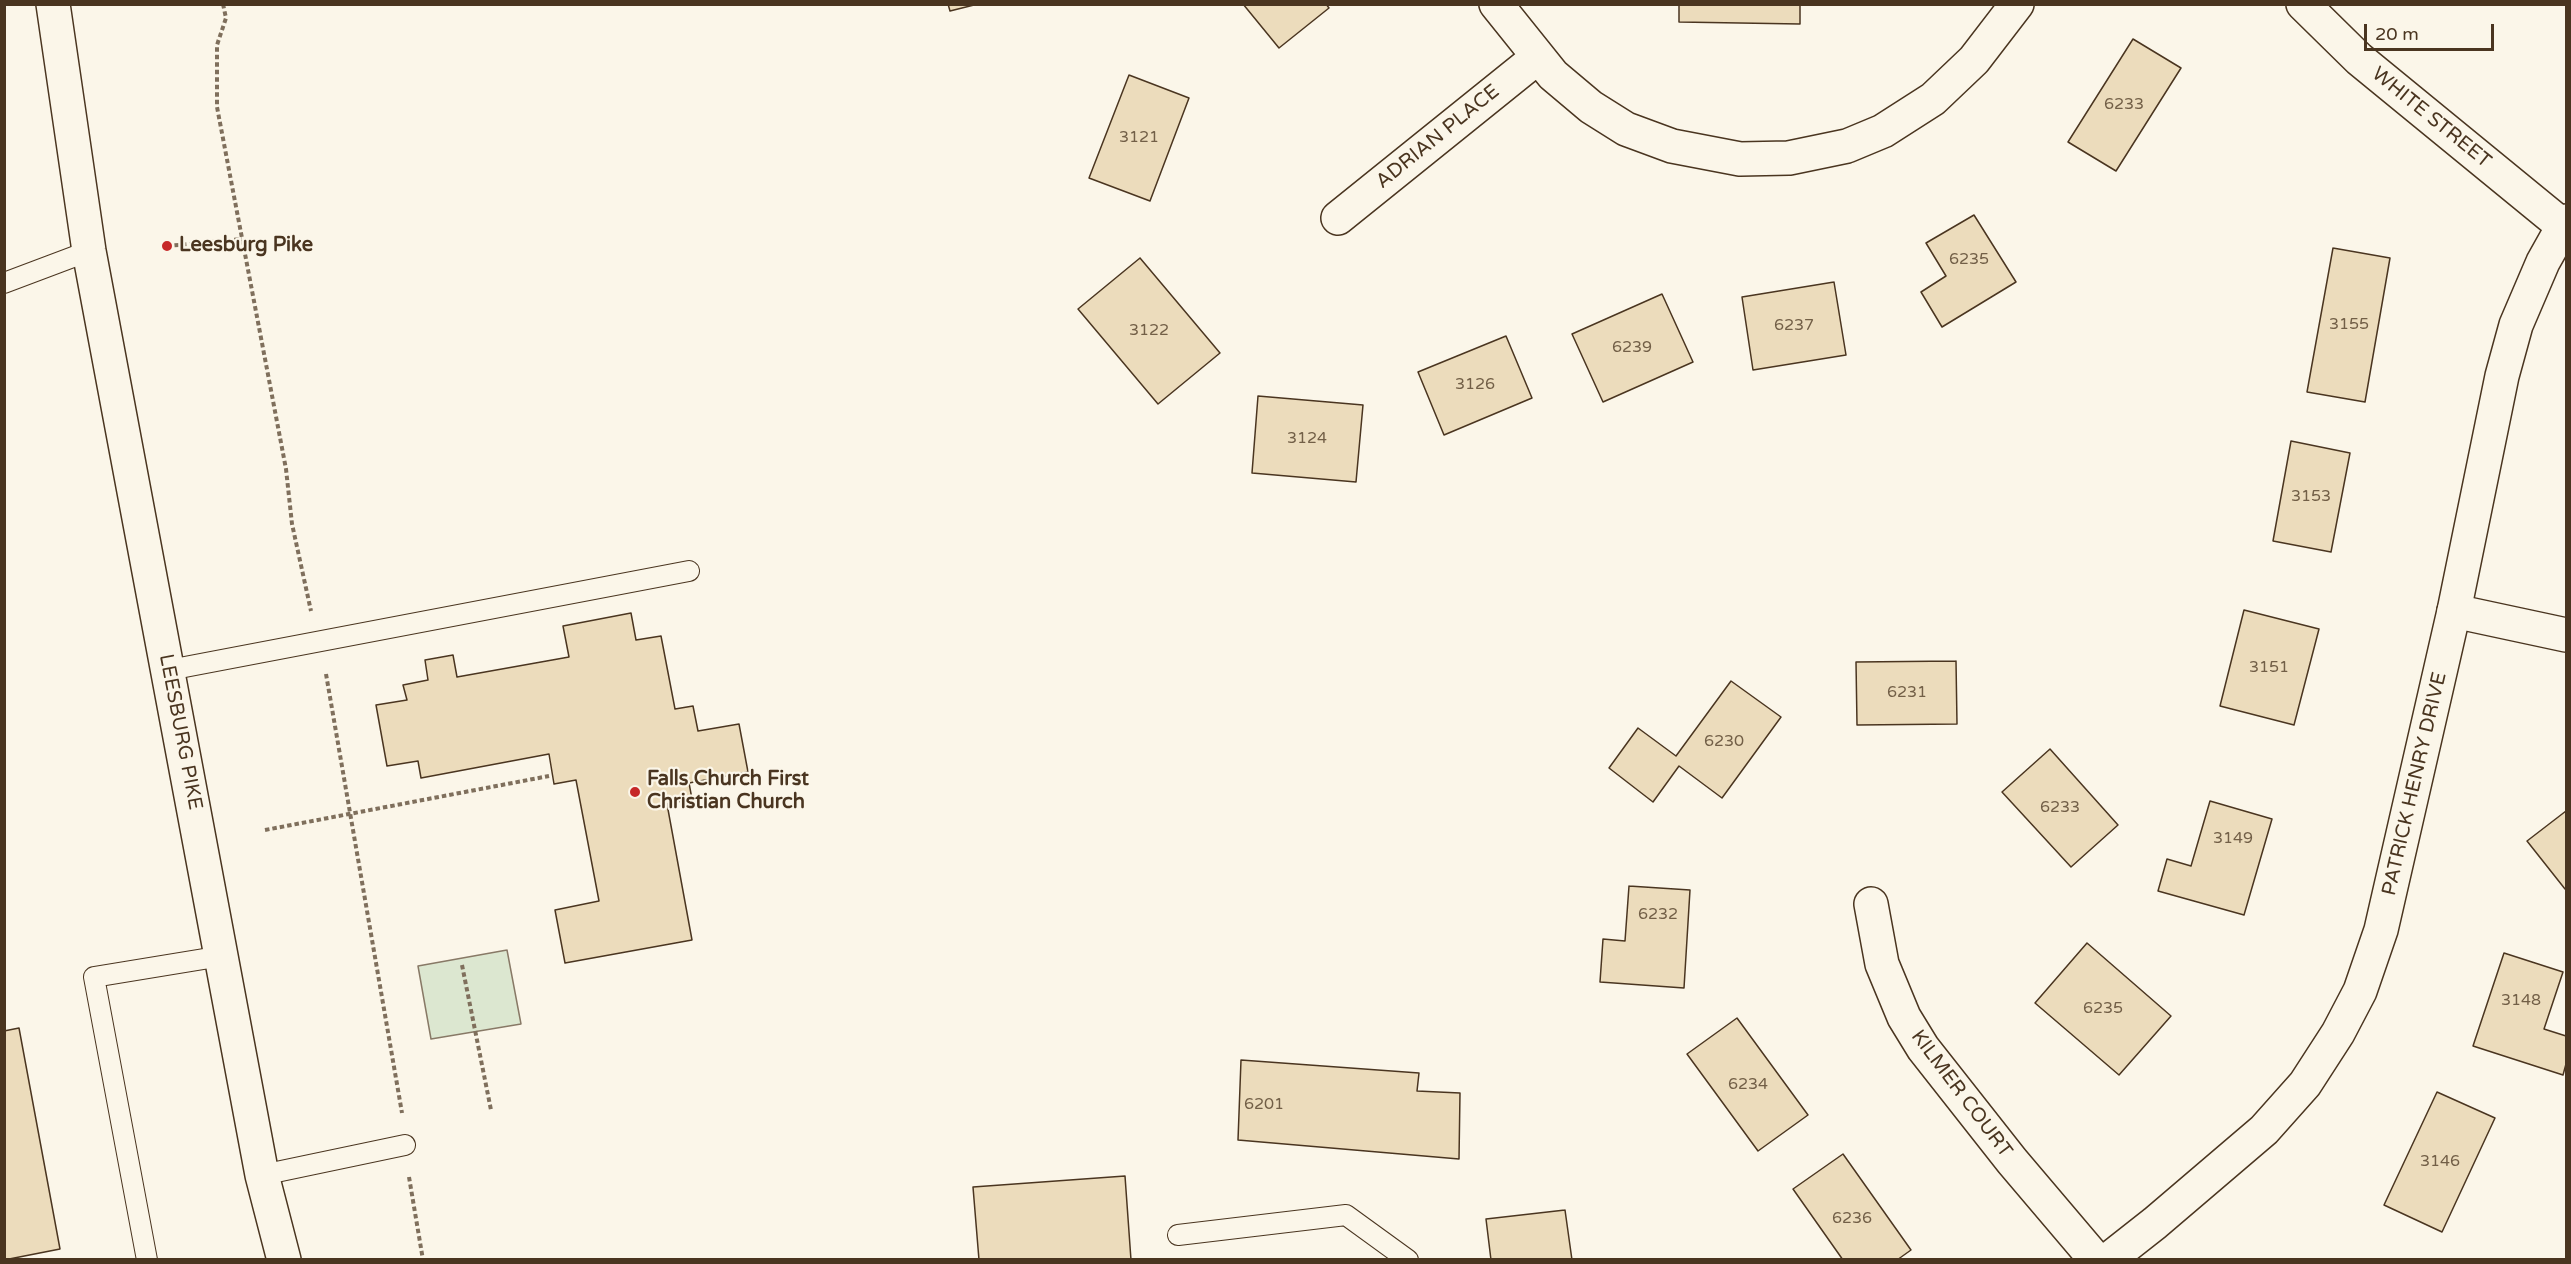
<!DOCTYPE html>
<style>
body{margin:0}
#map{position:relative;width:2571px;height:1264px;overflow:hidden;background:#fbf6e9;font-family:"Varela Round",sans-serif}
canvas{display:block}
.frame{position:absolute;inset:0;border:6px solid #4a3520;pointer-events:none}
.scale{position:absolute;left:2364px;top:24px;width:130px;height:27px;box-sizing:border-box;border:3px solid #4a3520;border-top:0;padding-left:8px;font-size:18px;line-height:21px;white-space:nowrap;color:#4a3520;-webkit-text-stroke:4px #fbf6e9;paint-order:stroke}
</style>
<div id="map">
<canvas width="2571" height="1264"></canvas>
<div class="frame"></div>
<div class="scale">20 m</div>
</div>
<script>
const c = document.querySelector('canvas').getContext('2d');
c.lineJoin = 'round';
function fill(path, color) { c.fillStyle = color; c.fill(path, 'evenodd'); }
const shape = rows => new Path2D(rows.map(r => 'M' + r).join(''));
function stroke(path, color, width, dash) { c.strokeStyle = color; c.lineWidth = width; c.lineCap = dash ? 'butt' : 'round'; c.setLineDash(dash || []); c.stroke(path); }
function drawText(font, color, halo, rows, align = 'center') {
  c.font = font + ' "Varela Round",sans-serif'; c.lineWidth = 4.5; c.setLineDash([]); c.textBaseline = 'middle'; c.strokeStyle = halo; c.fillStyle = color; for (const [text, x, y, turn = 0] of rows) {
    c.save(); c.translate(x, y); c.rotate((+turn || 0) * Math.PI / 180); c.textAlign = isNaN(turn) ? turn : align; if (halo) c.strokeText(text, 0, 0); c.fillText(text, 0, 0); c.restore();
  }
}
const green = shape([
 [507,950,521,1024,431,1039,418,966,507,950]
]);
const building = shape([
 [948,4,978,4,950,11,948,4],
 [1243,4,1326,4,1329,8,1279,48,1243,4],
 [1679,4,1800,4,1800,24,1679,22,1679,4],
 [2133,39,2181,68,2116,171,2068,142,2133,39],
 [1129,75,1189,98,1150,201,1089,178,1129,75],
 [1974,215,2016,282,1942,327,1921,292,1946,276,1926,243,1974,215],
 [2333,248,2390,258,2365,402,2307,392,2333,248],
 [1140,258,1220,353,1158,404,1078,309,1140,258],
 [1834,282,1846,355,1753,370,1742,297,1834,282],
 [1662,294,1693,362,1603,402,1572,334,1662,294],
 [1506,336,1532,398,1444,435,1418,372,1506,336],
 [1258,396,1363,405,1356,482,1252,473,1258,396],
 [2291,441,2350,453,2331,552,2273,541,2291,441],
 [2244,610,2319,629,2294,725,2220,706,2244,610],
 [631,613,636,640,661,636,675,709,693,706,698,731,739,724,748,772,689,783,692,799,667,804,692,940,565,963,555,910,599,901,576,780,554,784,549,754,421,778,418,761,387,766,376,705,407,700,403,685,428,680,425,660,453,655,457,677,569,657,563,626,631,613],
 [1956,661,1957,724,1857,725,1856,662,1956,661],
 [1731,681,1781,717,1722,798,1679,766,1653,802,1609,768,1638,728,1676,756,1731,681],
 [2050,749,2118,825,2071,867,2002,792,2050,749],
 [2210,801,2272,819,2244,915,2158,891,2167,859,2191,866,2210,801],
 [2566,811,2566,888,2565,889,2527,841,2566,811],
 [1629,886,1690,890,1684,988,1600,982,1603,939,1625,941,1629,886],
 [2087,943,2171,1016,2119,1075,2035,1003,2087,943],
 [2504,953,2563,972,2544,1029,2566,1036,2566,1064,2563,1075,2473,1046,2504,953],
 [1737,1018,1808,1115,1758,1151,1687,1054,1737,1018],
 [19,1028,60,1249,4,1260,4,1031,19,1028],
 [1241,1060,1419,1073,1417,1091,1460,1093,1459,1159,1238,1140,1241,1060],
 [2437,1092,2495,1118,2442,1232,2384,1205,2437,1092],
 [1843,1154,1911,1250,1897,1260,1843,1260,1793,1189,1843,1154],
 [1125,1176,1131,1260,979,1260,973,1187,1125,1176],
 [1565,1210,1572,1260,1491,1260,1486,1219,1565,1210]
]);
const path = shape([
 [223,4,226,18,217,45,217,107,286,469,292,524,311,611],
 [167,246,242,239],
 [326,674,402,1113],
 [265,830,549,776],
 [462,965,491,1110],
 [409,1177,423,1260]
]);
const lane = shape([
 [4,283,89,251],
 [169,670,689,571],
 [262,1175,405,1145],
 [1178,1235,1346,1215,1408,1260],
 [147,1260,94,977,222,956]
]);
const street = shape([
 [1496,4,1553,75,1591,107,1626,129,1672,146,1740,159,1789,158,1847,146,1883,131,1933,99,1974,60,2017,4],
 [2303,4,2359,59,2563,226],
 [1338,218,1538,57],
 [2454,611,2566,635],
 [1871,904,1882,964,1904,1017,1923,1048,2012,1161,2096,1260]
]);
const secondary = shape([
 [2108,1260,2155,1223,2264,1130,2305,1084,2338,1033,2360,991,2381,930,2454,611,2502,376,2516,325,2543,262,2566,221]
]);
const primary = shape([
 [53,4,89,251,262,1175,284,1260]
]);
const markers = [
 [167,246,6,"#c62828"],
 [635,792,6,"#c62828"]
];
const numberNames = [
 ["6233",2124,105],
 ["3121",1139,138],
 ["6235",1969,260],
 ["3155",2349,325],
 ["6237",1794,326],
 ["3122",1149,331],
 ["6239",1632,348],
 ["3126",1475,385],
 ["3124",1307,439],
 ["3153",2311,497],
 ["3151",2269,668],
 ["6231",1907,693],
 ["6230",1724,742],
 ["6233",2060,808],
 ["3149",2233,839],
 ["6232",1658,915],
 ["3148",2521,1001],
 ["6235",2103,1009],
 ["6234",1748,1085],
 ["6201",1264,1105],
 ["3146",2440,1162],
 ["6236",1852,1219]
];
const streetNames = [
 ["WHITE STREET",2431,118,39],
 ["ADRIAN PLACE",1438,137,-39],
 ["LEESBURG PIKE",180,732,79],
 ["PATRICK HENRY DRIVE",2415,784,-77],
 ["KILMER COURT",1961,1094,53]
];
const poiNames = [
 ["Leesburg Pike",179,246],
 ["Falls Church First",647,780],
 ["Christian Church",647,803]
];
fill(green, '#dce7d0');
stroke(green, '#887966', 1.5);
fill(building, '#ecdcbc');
stroke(building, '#4a3520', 1.5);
stroke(lane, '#4a3520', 22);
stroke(street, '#4a3520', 36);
stroke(secondary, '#4a3520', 36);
stroke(primary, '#4a3520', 36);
stroke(path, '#7f6f5c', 4, [4.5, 3]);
stroke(lane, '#fbf6e9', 20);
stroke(street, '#fbf6e9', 33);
stroke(secondary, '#fbf6e9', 33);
stroke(primary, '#fbf6e9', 33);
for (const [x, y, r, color] of markers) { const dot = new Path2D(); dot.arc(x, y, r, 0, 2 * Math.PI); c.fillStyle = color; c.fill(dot); stroke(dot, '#fbf6e9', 2); }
drawText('16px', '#725f47', null, numberNames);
drawText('20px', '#4a3520', '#fbf6e9', streetNames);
drawText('bold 20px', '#4a3520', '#fbf6e9', poiNames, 'left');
</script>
